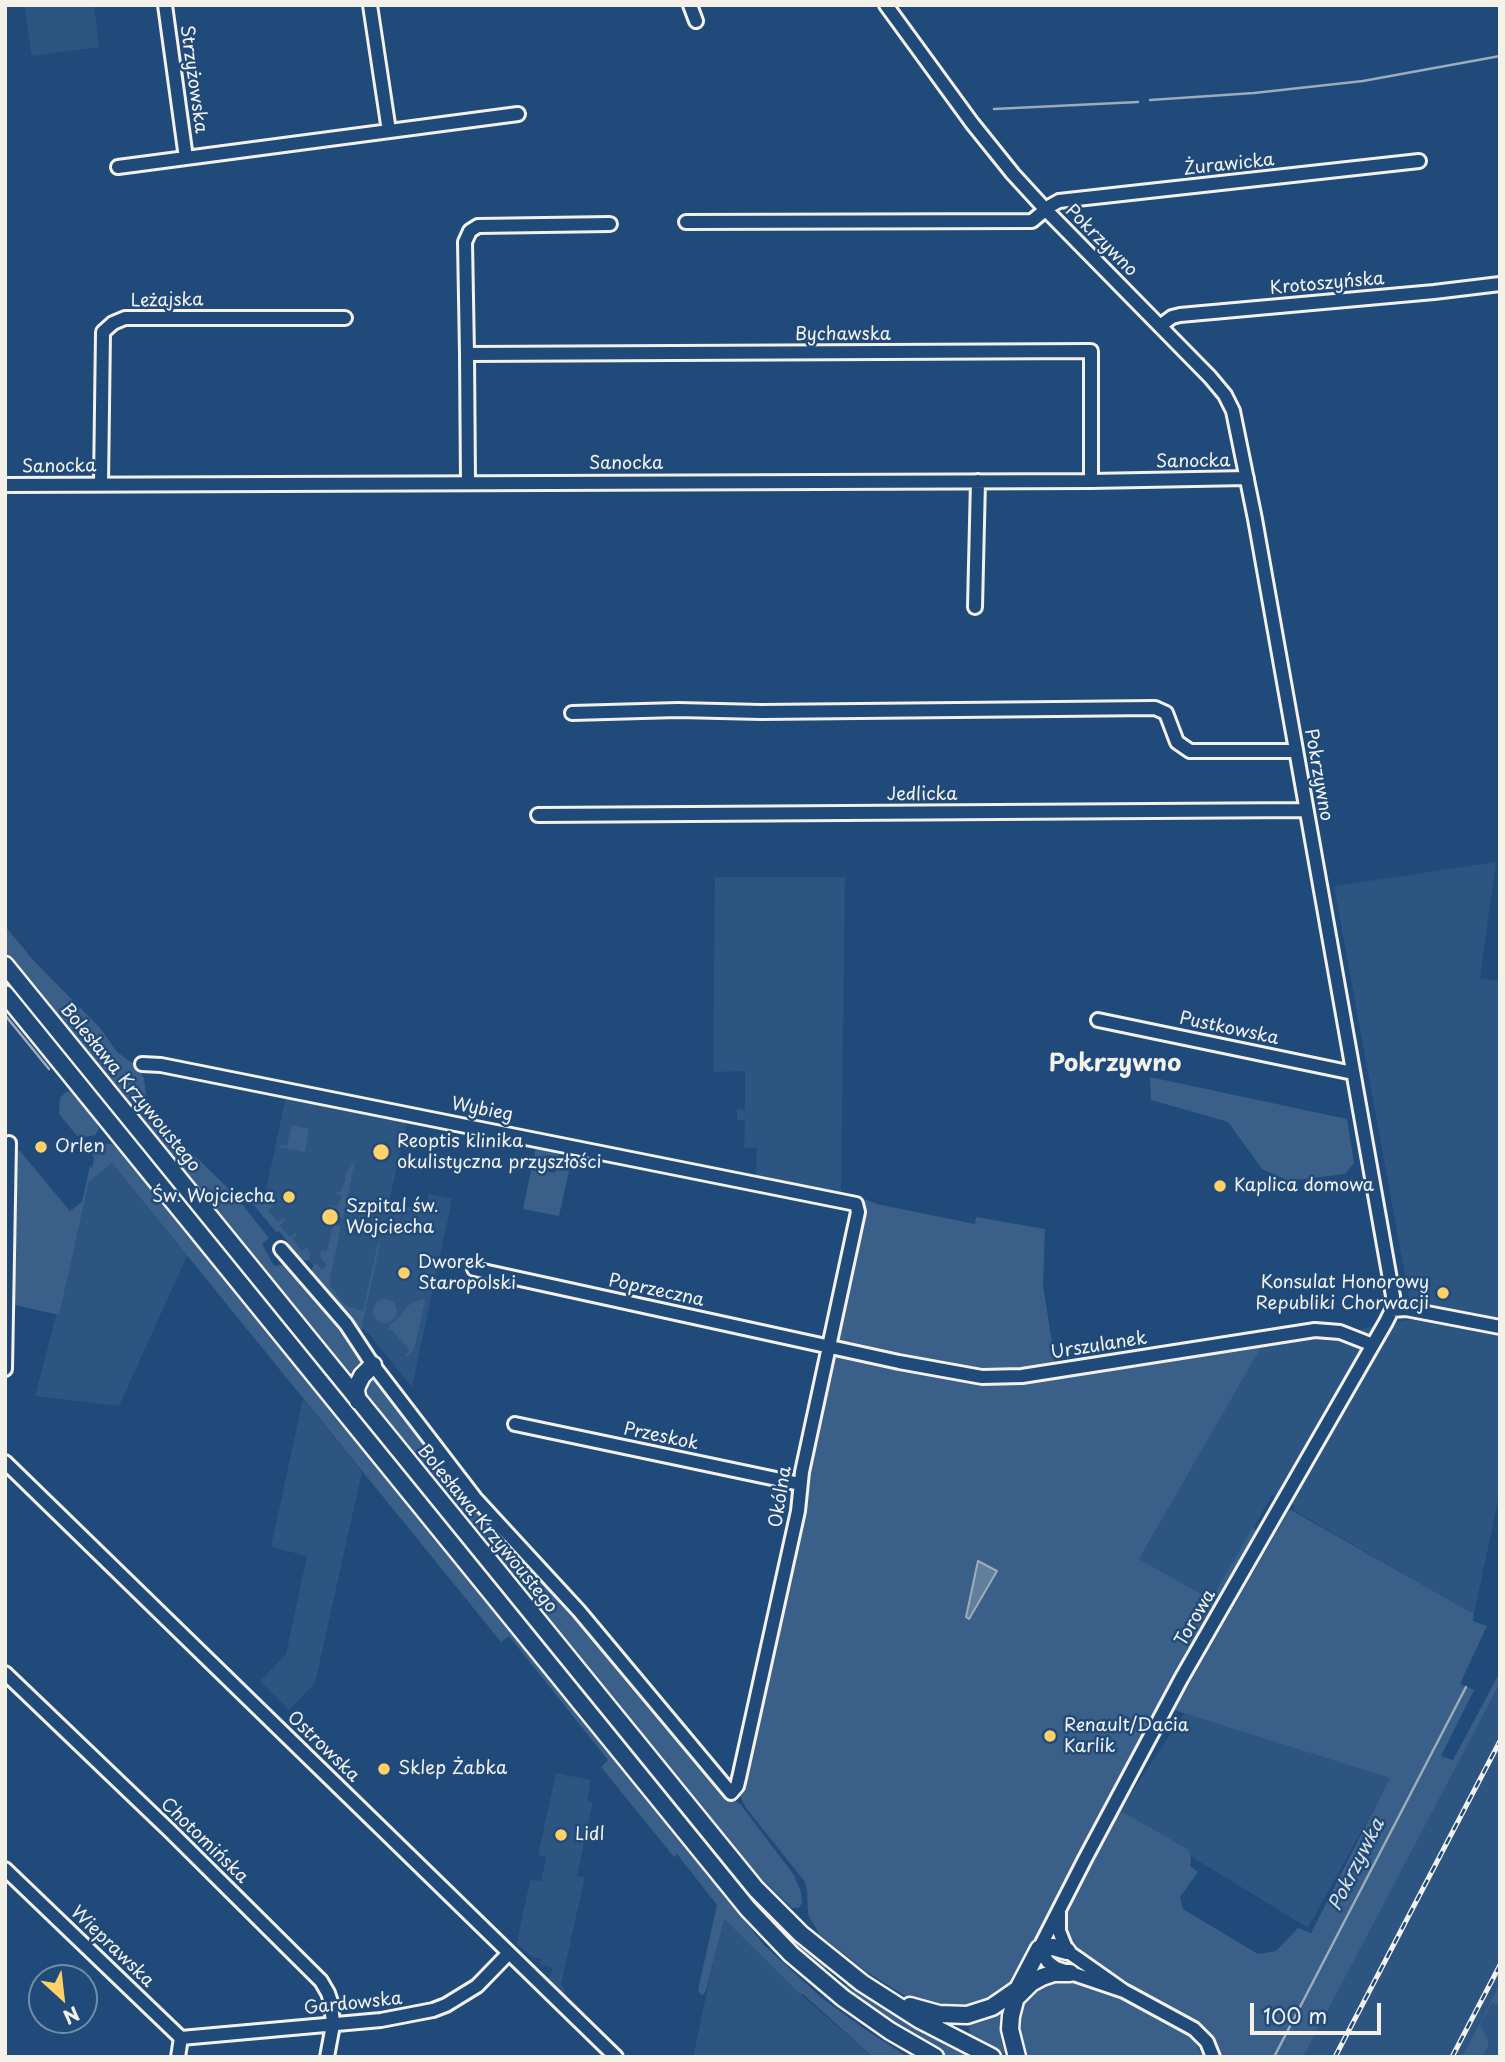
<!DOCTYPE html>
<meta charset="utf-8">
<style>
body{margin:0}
#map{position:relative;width:1505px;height:2062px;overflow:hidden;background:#1f4a7a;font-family:"Playpen Sans",sans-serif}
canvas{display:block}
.frame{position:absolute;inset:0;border:7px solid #f4f1e8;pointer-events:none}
.north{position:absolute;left:28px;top:1964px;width:70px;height:70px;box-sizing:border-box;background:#1f4a7a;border:2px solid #748da6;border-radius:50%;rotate:153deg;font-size:19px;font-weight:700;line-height:28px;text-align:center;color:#f4f1e8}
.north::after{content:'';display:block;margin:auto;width:24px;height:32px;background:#ffd166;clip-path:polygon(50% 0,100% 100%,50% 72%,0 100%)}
.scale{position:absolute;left:1250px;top:2003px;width:131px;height:32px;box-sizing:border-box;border:4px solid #f4f1e8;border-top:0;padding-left:9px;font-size:21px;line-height:24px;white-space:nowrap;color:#f4f1e8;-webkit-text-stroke:5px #1f4a7a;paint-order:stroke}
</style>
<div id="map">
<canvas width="1505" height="2062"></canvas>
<div class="frame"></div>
<div class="north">N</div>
<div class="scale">100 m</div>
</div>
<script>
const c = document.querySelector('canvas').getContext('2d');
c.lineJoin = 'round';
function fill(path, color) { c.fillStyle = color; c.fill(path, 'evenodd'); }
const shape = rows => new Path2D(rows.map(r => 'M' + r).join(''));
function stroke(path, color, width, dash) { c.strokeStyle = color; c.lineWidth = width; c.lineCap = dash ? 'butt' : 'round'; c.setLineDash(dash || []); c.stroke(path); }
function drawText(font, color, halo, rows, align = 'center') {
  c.font = font + ' "Playpen Sans",sans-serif'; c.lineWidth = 5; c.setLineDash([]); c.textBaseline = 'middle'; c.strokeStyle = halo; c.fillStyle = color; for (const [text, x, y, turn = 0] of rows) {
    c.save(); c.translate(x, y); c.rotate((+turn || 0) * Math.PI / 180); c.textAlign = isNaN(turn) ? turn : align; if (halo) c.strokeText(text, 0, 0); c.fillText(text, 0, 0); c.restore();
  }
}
const built = shape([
 [24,5,94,5,99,47,32,56],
 [1496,862,1480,978,1500,981,1500,1491,1474,1614,1293,1510,1295,1506,1272,1495,1211,1600,1026,1934,1139,1559,1260,1348,1330,1337,1377,1325,1413,1319,1334,886],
 [715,877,845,877,841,1193,756,1176,757,1148,744,1148,745,1120,737,1120,737,1109,745,1110,745,1071,713,1072],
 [286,1096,407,1121,389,1202,425,1211,429,1194,452,1199,412,1387,263,1204],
 [112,1163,187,1256,119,1406,35,1396,76,1239,89,1182],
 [303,1399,362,1472,315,1683,289,1710,260,1681,286,1654,307,1556,271,1547],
 [1500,1678,1500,2057,1300,2057],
 [1187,1709,1391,1778,1308,1928,1119,1812],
 [556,1773,591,1780,587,1800,593,1802,577,1876,585,1877,561,1984,565,1989,565,1997,570,2005,543,1979,549,1978,553,1968,540,1965,542,1959,532,1957,517,1943,530,1880,541,1881,546,1857,538,1855],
 [723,1918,801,1995,873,2057,693,2057]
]);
const green = shape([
 [5,926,35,962,101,1029,117,1052,139,1068,144,1079,147,1102,158,1120,234,1194,269,1238,262,1244,274,1266,287,1264,323,1302,364,1358,364,1363,355,1385,5,953],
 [5,973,829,1965,827,1967,819,1970,769,1925,5,987],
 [1150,1077,1347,1119,1354,1163,1345,1174,1289,1181,1262,1169,1228,1122,1151,1100],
 [66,1092,70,1091,75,1095,97,1123,99,1129,95,1135,86,1137,77,1136,59,1114,60,1098],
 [292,1125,309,1129,305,1152,279,1147,280,1145,287,1146],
 [101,1143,112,1144,120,1150,234,1291,273,1335,650,1801,764,1945,822,1998,866,2030,908,2057,873,2057,803,1994,801,1995,724,1919,706,1991,703,1995,700,1994,698,1990,717,1905,677,1854,674,1857,601,1767,608,1760,509,1636,501,1642,112,1163,89,1182,59,1315,11,1304,13,1151,15,1149,20,1151,70,1211,82,1202,90,1166,92,1168,94,1159,92,1152,94,1147],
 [536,1146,560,1151,558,1157,547,1155,544,1171,555,1173,556,1169,569,1171,559,1216,523,1209],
 [355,1160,343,1218,335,1216,336,1210,330,1208,331,1205,337,1207,342,1196,336,1193,337,1191,340,1192,346,1179,344,1177],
 [253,1191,263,1203,265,1192,267,1199,273,1206,268,1210,278,1222,284,1218,285,1220,280,1225,290,1237,295,1233,297,1235,292,1239,302,1251,307,1247,310,1254,309,1260,303,1261,297,1258,291,1246,279,1231,276,1232,252,1203,251,1197],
 [859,1197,877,1204,975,1224,976,1217,1045,1229,1043,1285,1056,1368,986,1375,843,1344,839,1342,836,1336],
 [334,1223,341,1226,330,1279,331,1287,345,1305,350,1307,363,1311,378,1243,380,1243,362,1326,364,1328,358,1331,354,1329,312,1275,312,1268,316,1263,322,1270,327,1266,320,1256,321,1250,327,1251],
 '373 1311a12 12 0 1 1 24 0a12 12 0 1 1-24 0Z',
 [423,1299,425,1301,414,1350,406,1357,405,1355,410,1351,392,1330,388,1330,389,1325,394,1322,410,1304],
 [1268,1343,1267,1347,1260,1349,1139,1559,1211,1600,1253,1527,1257,1532,1257,1537,1033,1950,1008,1987,995,1998,968,2009,926,2005,907,1997,867,1972,820,1935,808,1915,807,1892,805,1882,746,1808,740,1796,740,1789,828,1359,834,1353,958,1377],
 [369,1376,374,1376,730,1797,741,1805,794,1875,801,1892,802,1903,799,1908,792,1908,740,1858,368,1400,363,1388],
 [1291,1510,1474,1614,1473,1621,1487,1626,1460,1684,1474,1690,1441,1756,1453,1760,1500,1672,1500,1683,1303,2057,1222,2057,1212,2036,1195,2021,1157,2001,1074,1947,1067,1935,1065,1918,1065,1912,1116,1815,1123,1812,1189,1850,1191,1858,1190,1866,1198,1872,1180,1897,1183,1909,1258,1954,1276,1951,1298,1928,1311,1933,1390,1778,1174,1710,1288,1512],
 [1055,1977,1082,1981,1082,1984,1131,2003,1177,2027,1194,2041,1204,2057,1020,2057,1015,2040,1022,1997],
 [852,1984,980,2057,946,2057,922,2044,841,1990,845,1985],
 [1500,1984,1500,2006,1492,2003,1480,2025,1488,2040,1488,2047,1481,2057,1462,2057],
 [1009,2000,1010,2056,970,2038,969,2028,972,2019]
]);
const water = shape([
 [978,1561,997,1571,969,1619,966,1617,978,1561]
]);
const stream = shape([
 [1150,100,1254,93,1363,81,1500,56],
 [994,109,1138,102],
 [5,1015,49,1069],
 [1274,2057,1466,1687]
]);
const minor = shape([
 [165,5,186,158],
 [370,5,389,131],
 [690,5,696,21],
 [886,5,972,123,1013,174,1046,210,1210,377,1225,395,1233,411,1255,519,1393,1296,1392,1310,1386,1322,1181,1679,1085,1859,1039,1949,1048,1962,1056,1968,1124,1991],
 [118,167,518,114],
 [686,222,1032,221,1050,206,1059,201,1419,161],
 [1160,326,1172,317,1180,315,1434,292,1500,284],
 [467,354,465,242,470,231,478,226,610,224],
 [468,482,467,354,1091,351,1091,481],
 [101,484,103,332,113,323,125,318,345,318],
 [5,485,1091,481,1247,478],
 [975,607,978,481],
 [572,713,678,710,761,712,1155,708,1166,713,1177,742,1190,751,1296,751],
 [538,815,1306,810],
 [1098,1020,1353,1073],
 [142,1064,161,1065,856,1204,858,1212,802,1472,798,1511,739,1778,737,1786,731,1793,579,1611,475,1498,373,1365,346,1324,281,1249],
 [474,1269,899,1362,982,1377,1022,1376,1315,1330,1340,1332,1373,1345],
 [1392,1310,1406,1309,1500,1327],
 [5,1369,9,1143],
 [515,1424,800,1484],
 [5,1462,616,2057],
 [5,1673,170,1831,321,1981,328,1993,331,2002,333,2025,327,2057],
 [5,1869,181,2038,178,2057],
 [1059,1913,1059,1931,1067,1951,1124,1991,1194,2029,1207,2042,1213,2057],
 [181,2038,381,2020,433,2010,446,2005,477,1986,509,1953]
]);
const major = shape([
 [5,965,756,1889,801,1934,862,1983,920,2020,992,2057],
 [5,994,748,1909,791,1954,843,1998,890,2031,935,2057],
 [358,1401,356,1391,357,1386,362,1376,373,1365],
 [1018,1996,1031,1983,1042,1977,1054,1973,1070,1973],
 [910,2006,939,2014,967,2015,992,2007,1018,1989],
 [1017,2057,1010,2029,1011,2016,1018,1989,1039,1949,1053,1947,1067,1951]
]);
const rail = shape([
 [1335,2057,1500,1741],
 [1452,2057,1500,1965]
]);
const markers = [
 [41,1147,7,"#ffd166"],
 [381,1152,9,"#ffd166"],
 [1220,1186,7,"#ffd166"],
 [289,1197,7,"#ffd166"],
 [330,1217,9,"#ffd166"],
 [404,1273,7,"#ffd166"],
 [1443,1293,7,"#ffd166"],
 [1050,1736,7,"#ffd166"],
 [384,1769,7,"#ffd166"],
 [561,1835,7,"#ffd166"]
];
const streetNames = [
 ["Strzyżowska",193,79,82],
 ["Żurawicka",1229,165,-6],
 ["Pokrzywno",1101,241,45],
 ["Krotoszyńska",1327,284,-5],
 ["Leżajska",167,301,-1],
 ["Bychawska",843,335],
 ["Sanocka",1193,462,-1],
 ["Sanocka",626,464],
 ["Sanocka",59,467,-1],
 ["Pokrzywno",1318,775,80],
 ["Jedlicka",922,795],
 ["Pustkowska",1229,1029,12],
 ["Bolesława Krzywoustego",130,1088,51],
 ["Wybieg",482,1110,11],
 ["Poprzeczna",656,1291,12],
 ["Urszulanek",1099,1346,-9],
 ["Przeskok",661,1437,12],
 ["Okólna",781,1497,-81],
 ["Bolesława Krzywoustego",487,1529,51],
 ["Torowa",1196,1618,-60],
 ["Ostrowska",323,1747,44],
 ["Chotomińska",204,1841,44],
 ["Wieprawska",112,1947,44],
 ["Gardowska",353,2004,-6]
];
const poiNames = [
 ["Reoptis klinika",397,1142],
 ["okulistyczna przyszłości",397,1163],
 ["Orlen",55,1147],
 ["Kaplica domowa",1234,1186],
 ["Św. Wojciecha",275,1197,"right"],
 ["Szpital św.",346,1207],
 ["Wojciecha",346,1228],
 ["Dworek",418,1263],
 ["Staropolski",418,1284],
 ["Konsulat Honorowy",1429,1283,"right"],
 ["Republiki Chorwacji",1429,1304,"right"],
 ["Renault/Dacia",1064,1726],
 ["Karlik",1064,1747],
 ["Sklep Żabka",398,1769],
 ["Lidl",575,1835]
];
const waterNames = [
 ["Pokrzywka",1357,1865,-63]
];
const districtNames = [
 ["Pokrzywno",1115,1064]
];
fill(built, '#2d5581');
fill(green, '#3a5f88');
fill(water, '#627e9d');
stroke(water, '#9cacbb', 2);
stroke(stream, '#9cacbb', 2.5);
stroke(minor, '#f4f1e8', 18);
stroke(major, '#f4f1e8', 21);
stroke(minor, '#1f4a7a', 12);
stroke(major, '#1f4a7a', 16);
stroke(rail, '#f4f1e8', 5);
stroke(rail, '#1f4a7a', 2.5, [8]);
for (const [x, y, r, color] of markers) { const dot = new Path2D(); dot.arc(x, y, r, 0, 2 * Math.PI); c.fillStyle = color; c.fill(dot); stroke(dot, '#1f4a7a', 2.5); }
drawText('18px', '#f4f1e8', '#1f4a7a', streetNames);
drawText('18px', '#f4f1e8', '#1f4a7a', poiNames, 'left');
drawText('italic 19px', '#dee0dd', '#1f4a7a', waterNames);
drawText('bold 24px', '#f4f1e8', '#1f4a7a', districtNames);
</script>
